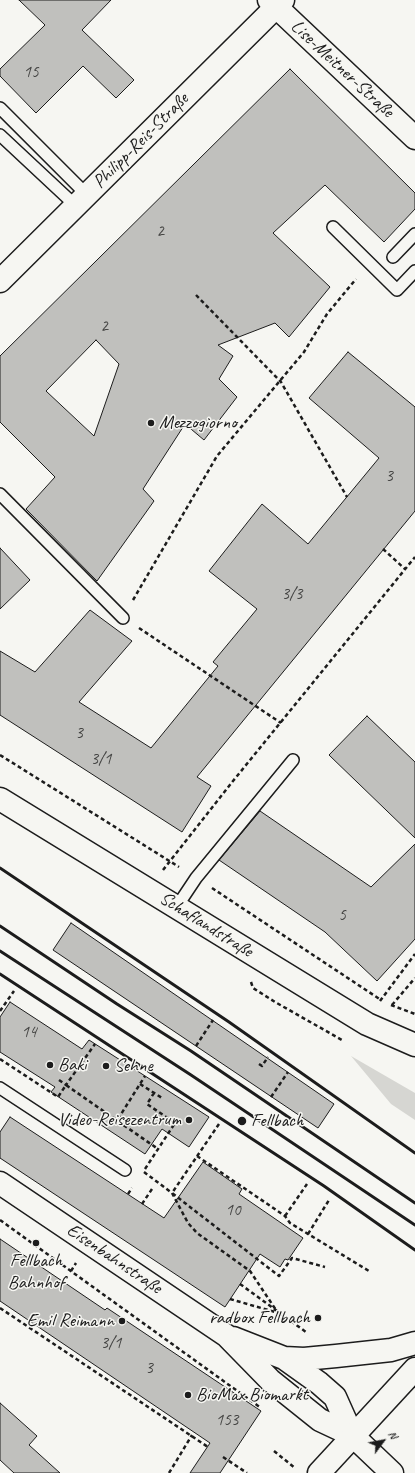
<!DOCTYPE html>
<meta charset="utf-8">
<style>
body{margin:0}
#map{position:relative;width:415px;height:1473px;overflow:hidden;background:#f6f6f2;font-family:Caveat,sans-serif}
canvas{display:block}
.north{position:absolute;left:363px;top:1421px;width:40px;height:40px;-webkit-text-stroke:3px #f6f6f2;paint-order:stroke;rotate:58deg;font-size:11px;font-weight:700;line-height:16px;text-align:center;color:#1c1c1c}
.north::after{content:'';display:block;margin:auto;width:14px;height:18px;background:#1c1c1c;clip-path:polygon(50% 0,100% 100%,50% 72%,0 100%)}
</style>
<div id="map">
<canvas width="415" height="1473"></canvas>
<div class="north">N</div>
</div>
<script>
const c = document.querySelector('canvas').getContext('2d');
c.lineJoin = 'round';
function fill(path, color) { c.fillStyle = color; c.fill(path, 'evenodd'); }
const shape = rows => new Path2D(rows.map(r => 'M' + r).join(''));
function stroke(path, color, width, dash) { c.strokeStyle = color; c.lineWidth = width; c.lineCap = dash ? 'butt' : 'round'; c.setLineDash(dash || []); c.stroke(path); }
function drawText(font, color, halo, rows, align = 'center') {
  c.font = font + ' Caveat,sans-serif'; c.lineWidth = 3; c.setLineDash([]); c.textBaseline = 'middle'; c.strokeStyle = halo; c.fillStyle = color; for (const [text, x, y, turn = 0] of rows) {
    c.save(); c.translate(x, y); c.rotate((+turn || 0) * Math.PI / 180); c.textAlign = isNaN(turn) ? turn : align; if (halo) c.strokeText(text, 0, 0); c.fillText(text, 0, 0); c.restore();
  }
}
const green = shape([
 [351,1056,415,1093,415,1120,391,1104]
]);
const building = shape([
 [19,0,111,0,82,30,134,80,116,98,83,66,36,113,0,76,0,69,45,25,19,0],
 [290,69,415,193,415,209,384,242,325,185,273,233,330,287,289,337,275,323,218,345,233,356,219,379,237,397,204,440,185,424,143,489,154,501,97,581,26,509,55,477,0,422,0,356,290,69],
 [96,340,119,364,94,436,46,391,96,340],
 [348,352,415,407,415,511,197,777,211,786,182,832,0,715,0,651,35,672,90,610,132,641,79,702,151,748,218,666,213,662,257,609,209,571,262,504,308,544,379,458,309,398,348,352],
 [0,548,30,580,0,609,0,548],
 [367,716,415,762,415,838,329,755,367,716],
 [260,811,371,887,415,844,415,939,377,981,325,932,219,860,260,811],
 [71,923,334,1104,318,1128,53,950,71,923],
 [10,1002,82,1049,89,1040,209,1117,189,1147,162,1129,145,1154,51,1092,55,1087,0,1052,0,1017,10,1002],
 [10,1117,164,1218,203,1162,242,1189,239,1194,303,1238,288,1260,285,1259,280,1267,260,1254,225,1307,0,1158,0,1132,10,1117],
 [0,1239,105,1310,107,1308,261,1411,220,1473,190,1473,210,1443,0,1301,0,1239],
 [0,1403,37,1436,29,1445,60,1473,14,1473,0,1460,0,1403]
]);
const path = shape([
 [196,295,281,382,347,497],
 [383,549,405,569],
 [133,600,217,456,304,352,327,314,356,279],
 [139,628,281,723],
 [0,755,179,867],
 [163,870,233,781,415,557],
 [212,888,381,1000],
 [251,982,253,988,275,1002,342,1040],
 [380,1001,415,954],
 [391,1005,415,1014],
 [392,1005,415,978],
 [0,1011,14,991],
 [196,1046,213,1020],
 [0,1059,58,1097,66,1085,158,1149],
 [259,1064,262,1066,268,1057],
 [59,1080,66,1085,95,1044],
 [140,1084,162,1098],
 [271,1097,288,1072],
 [118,1119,145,1076],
 [219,1124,172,1193,279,1276,292,1258,325,1267],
 [197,1156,285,1216,290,1223,369,1271],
 [145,1169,175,1123,147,1104,154,1093],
 [144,1172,172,1193,188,1223,197,1233,250,1271,278,1313],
 [128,1194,132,1188],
 [142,1204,152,1189],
 [285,1216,307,1184],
 [0,1220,261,1408],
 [308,1234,329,1200],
 [71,1271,76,1263],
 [240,1284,306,1332],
 [230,1299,275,1312],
 [0,1308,208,1447],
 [274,1451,295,1468],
 [223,1457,247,1473],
 [169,1473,192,1435]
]);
const lane = shape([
 [0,108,87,195],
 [0,135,76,206],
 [333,227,397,290,415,271],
 [393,257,415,234],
 [0,494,123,618],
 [176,908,196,878,293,760],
 [0,1088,125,1170]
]);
const street = shape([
 [269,0,415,138],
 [0,281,283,0],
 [0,799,367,1024,415,1045],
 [0,1183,227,1336,270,1380,320,1420,352,1435,392,1473],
 [233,1338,284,1358,319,1383,335,1397,352,1435],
 [284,1358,304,1359,336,1356,391,1350,415,1343]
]);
const secondary = shape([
 [319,1473,415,1369]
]);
const rail = shape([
 [0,868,229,1022,415,1153],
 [0,926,117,1004,191,1051,415,1203],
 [0,951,191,1075,415,1225],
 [0,974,324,1186,415,1250]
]);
const markers = [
 [151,423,4,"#1c1c1c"],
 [50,1065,4,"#1c1c1c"],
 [106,1066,4,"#1c1c1c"],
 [189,1120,4,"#1c1c1c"],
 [242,1121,5,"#1c1c1c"],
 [36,1243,4,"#1c1c1c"],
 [318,1318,4,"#1c1c1c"],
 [122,1321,4,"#1c1c1c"],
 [188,1395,4,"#1c1c1c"]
];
const numberNames = [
 ["15",31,73],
 ["2",160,232],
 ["2",104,327],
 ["3",389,477],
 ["3/3",292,595],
 ["3",79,734],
 ["3/1",101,760],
 ["5",342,916],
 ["14",29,1033],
 ["10",233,1211],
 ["3/1",111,1344],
 ["3",149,1369],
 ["153",227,1421]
];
const streetNames = [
 ["Lise-Meitner-Straße",342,69,43],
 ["Philipp-Reis-Straße",141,141,-45],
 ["Schaflandstraße",206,925,32],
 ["Eisenbahnstraße",114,1259,34]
];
const poiNames = [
 ["Mezzogiorno",159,423],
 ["Baki",58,1065],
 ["Sehne",114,1066],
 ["Video-Reisezentrum",181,1120,"right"],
 ["Fellbach",251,1121],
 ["Fellbach",36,1261,"center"],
 ["Bahnhof",36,1283,"center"],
 ["radbox Fellbach",310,1318,"right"],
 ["Emil Reimann",114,1321,"right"],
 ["BioMax Biomarkt",196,1395]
];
fill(green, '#d6d6d2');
fill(building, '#c0c0bd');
stroke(building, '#1c1c1c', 1);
stroke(lane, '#1c1c1c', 14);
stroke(street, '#1c1c1c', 25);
stroke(secondary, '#1c1c1c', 25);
stroke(path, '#1c1c1c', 2.5, [4, 3]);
stroke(lane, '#f6f6f2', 11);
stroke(street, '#f6f6f2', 22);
stroke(secondary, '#f6f6f2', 22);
stroke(rail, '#1c1c1c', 3);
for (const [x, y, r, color] of markers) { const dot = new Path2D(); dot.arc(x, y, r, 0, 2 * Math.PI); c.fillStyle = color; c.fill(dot); stroke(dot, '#f6f6f2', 1.5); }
drawText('17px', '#454544', null, numberNames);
drawText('19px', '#1c1c1c', '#f6f6f2', streetNames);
drawText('19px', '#1c1c1c', '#f6f6f2', poiNames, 'left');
</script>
